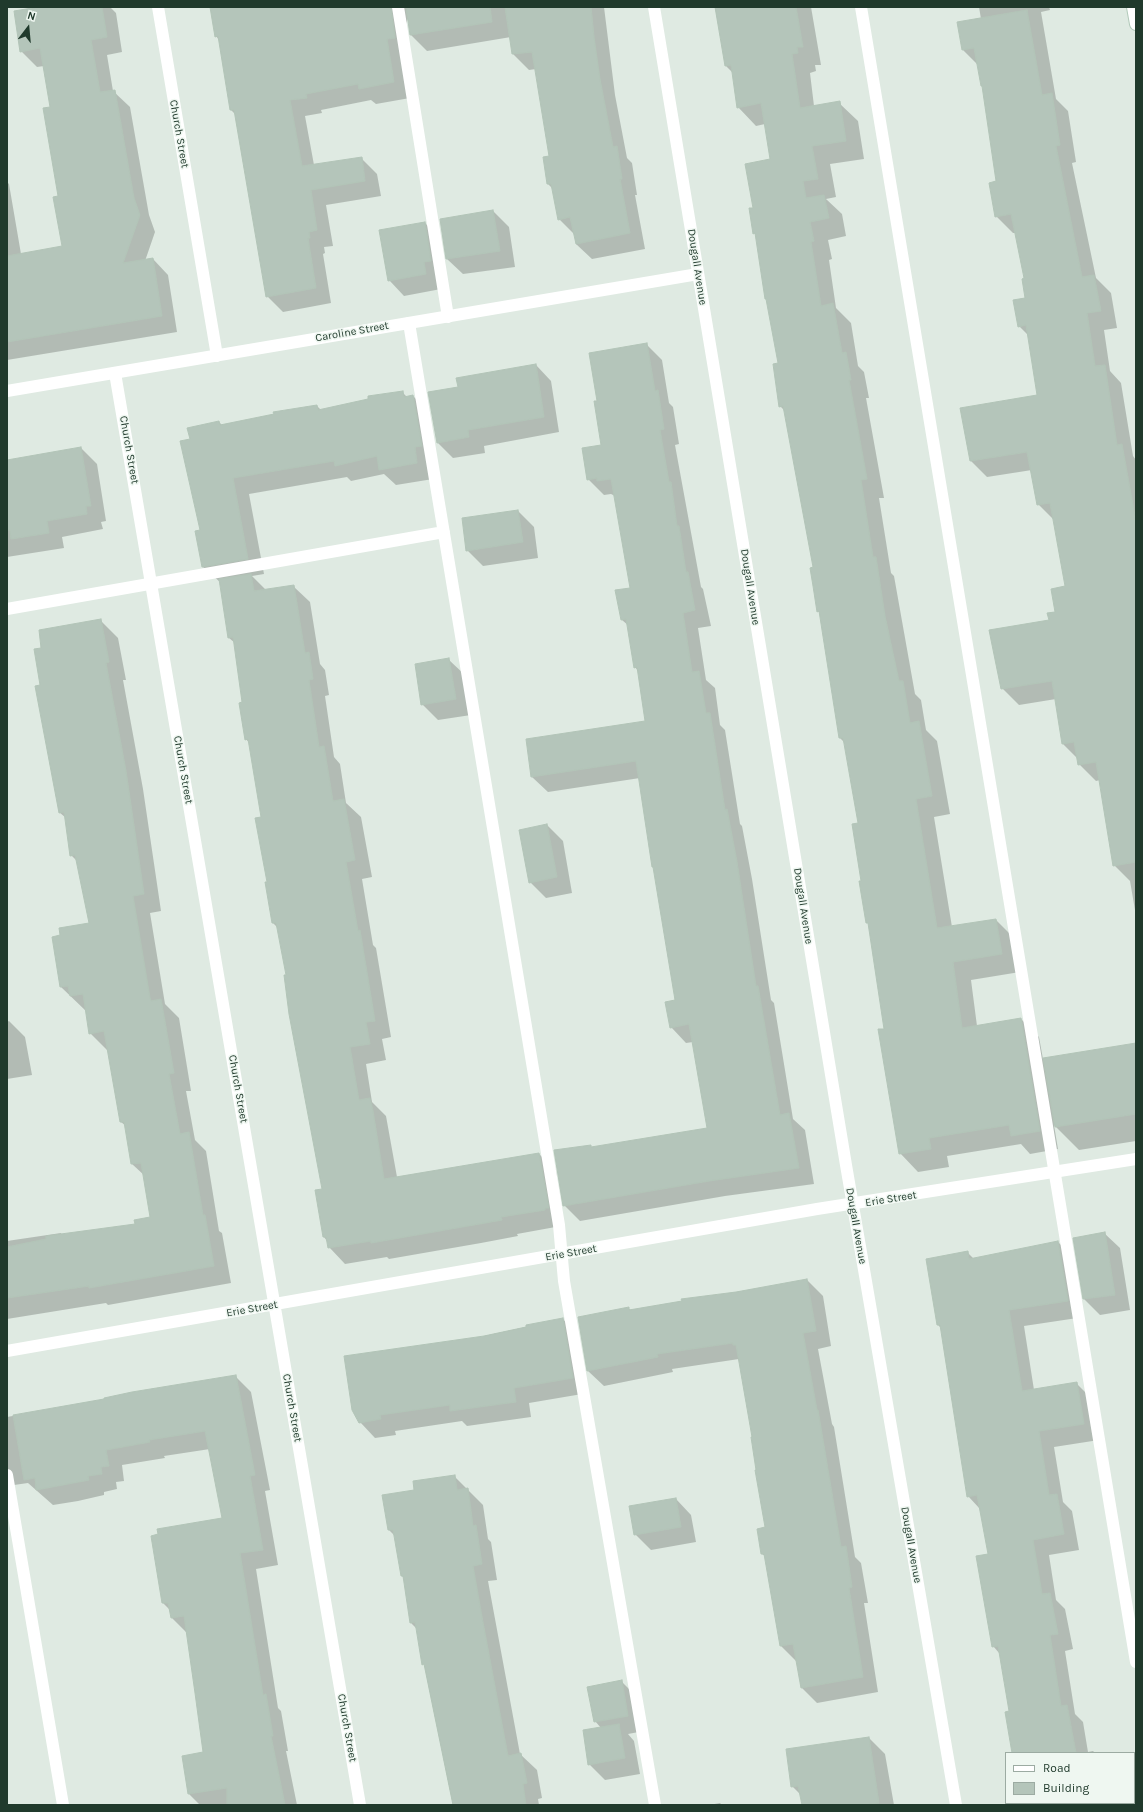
<!DOCTYPE html>
<style>
body{margin:0}
#map{position:relative;width:1143px;height:1812px;overflow:hidden;background:#dfeae2;font-family:Karla,sans-serif}
canvas{display:block}
.frame{position:absolute;inset:0;border:8px solid #203a2c;pointer-events:none}
.legend{position:absolute;left:1005px;top:1752px;width:130px;height:52px;box-sizing:border-box;background:#eff7f1;border:1px solid #9caba2;margin:0;padding:5px 7px;list-style:none;font-size:12px;color:#203a2c}
.legend li{display:flex;align-items:center;gap:8px;height:20px}
.legend b{width:20px;border:1px solid #9caba2}
.north{position:absolute;left:8px;top:8px;width:40px;height:40px;-webkit-text-stroke:3px #eff7f1;paint-order:stroke;rotate:16deg;font-size:11px;font-weight:700;line-height:16px;text-align:center;color:#203a2c}
.north::after{content:'';display:block;margin:auto;width:14px;height:18px;background:#203a2c;clip-path:polygon(50% 0,100% 100%,50% 72%,0 100%)}
</style>
<div id="map">
<canvas width="1143" height="1812"></canvas>
<div class="frame"></div>
<ul class="legend">
<li><b style="height:5px;background:#fff"></b>Road</li>
<li><b style="height:11px;background:#b4c5ba"></b>Building</li>
</ul>
<div class="north">N</div>
</div>
<script>
const c = document.querySelector('canvas').getContext('2d');
c.lineJoin = 'round';
function fill(path, color) { c.fillStyle = color; c.fill(path, 'evenodd'); }
const shape = rows => new Path2D(rows.map(r => 'M' + r).join(''));
function stroke(path, color, width, dash) { c.strokeStyle = color; c.lineWidth = width; c.lineCap = dash ? 'butt' : 'round'; c.setLineDash(dash || []); c.stroke(path); }
function drawText(font, color, halo, rows, align = 'center') {
  c.font = font + ' Karla,sans-serif'; c.lineWidth = 3; c.setLineDash([]); c.textBaseline = 'middle'; c.strokeStyle = halo; c.fillStyle = color; for (const [text, x, y, turn = 0] of rows) {
    c.save(); c.translate(x, y); c.rotate((+turn || 0) * Math.PI / 180); c.textAlign = isNaN(turn) ? turn : align; if (halo) c.strokeText(text, 0, 0); c.fillText(text, 0, 0); c.restore();
  }
}
const shadow = shape([
 [44,7,110,7,116,13,122,52,107,55,113,91,130,107,149,215,155,232,145,261,153,259,168,275,177,332,7,360,7,182,9,184,21,254,63,247,51,108,44,66,37,67,21,51],
 [211,7,604,7,615,95,627,158,632,163,637,195,635,195,645,249,592,259,576,244,575,235,559,219,553,189,548,184,550,157,536,69,529,70,513,54,511,37,427,51,411,35,408,18,406,24,410,98,376,104,371,100,321,110,322,113,305,116,314,165,361,158,377,174,381,196,326,205,333,246,324,247,325,253,323,254,331,303,283,312,267,296,235,114,231,110,219,40,216,36],
 [715,7,811,7,821,65,815,65,816,71,810,73,814,106,839,103,858,121,864,159,830,164,836,197,826,199,842,214,846,236,828,240,832,259,829,260,836,308,851,323,858,366,864,372,869,398,866,398,884,498,879,498,891,573,894,576,915,694,921,700,926,730,937,741,950,814,934,817,952,927,996,920,1014,938,1020,972,971,980,977,1026,1021,1019,1039,1037,1043,1059,1136,1044,1136,1141,1079,1150,1054,1125,1058,1149,1030,1154,1021,1144,947,1156,949,1167,918,1172,900,1153,885,1029,862,882,860,824,845,743,840,738,820,613,818,611,814,568,785,411,780,406,779,364,757,236,754,233,754,209,771,160,765,124,756,126,738,107,733,73,726,66],
 [979,7,1049,7,1050,10,1041,12,1056,99,1068,111,1076,162,1072,163,1096,278,1111,293,1117,328,1104,330,1110,371,1121,383,1133,456,1136,460,1136,916,1130,881,1114,865,1100,780,1096,781,1079,764,1078,759,1063,744,1056,699,1019,705,1002,688,1056,612,1066,587,1054,520,1038,504,1032,470,987,477,970,460,1038,396,1029,336,1019,326,1026,298,1025,279,1016,233,1013,233,996,216,997,182,983,87,978,65,963,50,981,19],
 [493,211,509,227,515,267,463,274,447,259],
 [425,223,440,239,441,289,404,296,389,280],
 [646,344,662,360,669,403,673,407,679,444,675,445,701,587,703,589,711,626,698,628,706,680,715,688,720,725,725,730,740,824,742,826,752,879,771,1000,774,1003,793,1119,805,1130,814,1184,725,1196,580,1221,564,1205,590,1146,593,1148,708,1129,693,1042,686,1043,671,1027,676,1001,640,778,548,792,532,777,646,722,638,671,635,667,629,626,622,620,631,589,615,496,611,494,604,495,588,479,602,446,598,401],
 [536,365,551,381,559,432,484,446,485,453,453,458,438,443,459,388],
 [402,392,407,397,413,396,429,412,433,479,396,485,384,474,351,481,347,477,249,494,264,574,252,576,266,590,293,586,310,602,320,664,325,670,329,695,325,696,334,757,340,764,346,803,361,817,372,877,362,879,373,945,376,948,391,1037,382,1039,386,1060,366,1064,372,1102,386,1116,397,1177,539,1154,556,1170,561,1226,517,1234,518,1236,481,1243,389,1259,387,1257,345,1264,329,1247,327,1241,324,1237,324,1190,287,976,278,928,273,923,262,818,250,744,246,739,244,703,235,643,229,638,220,582,203,567,201,531,191,439,219,422,222,425,317,406,321,410],
 [81,448,97,464,106,521,101,522,103,529,62,537,64,548,7,557,7,461],
 [518,511,534,527,538,558,483,566,467,550],
 [100,620,118,638,126,680,123,680,143,789,161,911,150,913,165,1004,179,1018,191,1091,186,1091,195,1140,206,1151,219,1231,222,1233,231,1283,108,1305,106,1303,7,1319,7,1241,61,1233,62,1235,136,1225,151,1218,145,1176,132,1164,126,1126,121,1122,108,1051,90,1033,87,1012,61,987,61,936,90,923,78,862,71,855,66,818,59,812,41,686,42,649],
 [449,660,465,675,471,715,438,720,422,704],
 [547,825,563,841,572,893,546,898,530,882],
 [9,1021,25,1037,32,1075,7,1079,7,1022],
 [1104,1233,1120,1248,1130,1310,1100,1315,1084,1299,1074,1239],
 [1058,1242,1074,1258,1084,1317,1024,1326,1034,1390,1076,1383,1092,1399,1099,1440,1054,1447,1063,1502,1072,1511,1079,1550,1049,1555,1056,1600,1065,1609,1073,1649,1065,1651,1075,1714,1083,1722,1088,1752,1093,1751,1095,1753,1018,1753,1000,1654,993,1646,989,1555,980,1509,968,1496,941,1328,938,1325,967,1252,974,1259],
 [807,1280,823,1296,831,1346,818,1349,832,1424,834,1427,855,1557,861,1563,868,1603,864,1603,878,1692,817,1703,801,1687,797,1662,781,1646,765,1556,762,1554,766,1528,754,1438,739,1359,672,1369,673,1372,604,1386,588,1371,628,1308,631,1310],
 [563,1319,578,1335,588,1393,529,1403,531,1417,467,1426,462,1421,395,1431,396,1435,375,1438,360,1422,484,1336],
 [235,1376,251,1392,270,1490,265,1491,278,1565,256,1569,278,1708,281,1711,288,1751,286,1751,297,1805,200,1805,189,1794,205,1753,187,1633,172,1618,170,1610,163,1603,223,1519,210,1449,164,1456,165,1458,122,1465,124,1481,116,1482,117,1489,104,1492,104,1495,78,1501,53,1505,28,1483,7,1486,7,1417],
 [454,1476,483,1505,488,1539,491,1542,497,1580,488,1581,520,1754,537,1770,542,1798,538,1799,539,1805,453,1805,417,1629,411,1623,405,1579,402,1576,396,1537,389,1530,416,1491],
 [676,1499,691,1515,696,1542,651,1550,635,1534],
 [621,1681,637,1697,644,1731,628,1734,634,1741,640,1774,605,1780,589,1764,601,1728,595,1721],
 [869,1738,885,1754,894,1805,803,1805,801,1795,792,1786],
 [720,1803,722,1805,709,1805],
 [1035,1803,1116,1803,1108,1805,1030,1805]
]);
const building = shape([
 [38,7,102,7,107,37,91,40,100,92,115,90,134,198,140,215,123,263,153,258,162,316,7,342,7,256,62,246,53,197,58,196,43,108,50,107,40,48,20,52,14,11,38,7],
 [210,7,391,7,395,38,387,39,394,82,359,89,358,84,306,94,307,98,290,100,302,166,362,157,365,181,311,190,317,230,309,232,310,238,308,238,316,288,266,297,234,110,230,110,218,36,215,37,210,7],
 [406,7,490,7,492,22,410,35,406,7],
 [505,7,591,7,594,37,600,79,613,147,617,146,622,179,620,179,630,233,576,244,570,217,558,220,551,184,547,184,543,157,549,156,532,52,512,54,505,7],
 [715,7,796,7,803,47,797,47,798,53,792,54,800,108,840,101,846,141,812,146,818,179,803,181,806,198,824,195,829,218,810,222,814,241,811,242,821,306,833,303,842,353,846,352,851,380,849,380,867,479,861,480,873,557,876,557,885,616,899,681,903,681,910,723,919,721,932,796,916,799,937,928,996,919,1002,954,953,962,962,1028,1021,1018,1040,1131,1011,1136,1009,1125,929,1138,931,1149,899,1154,878,1029,884,1029,868,923,866,923,859,881,861,881,852,824,858,823,843,738,839,738,819,611,817,612,813,586,810,568,813,567,783,406,779,407,773,364,778,363,766,299,765,299,755,233,753,234,749,208,753,208,745,164,770,159,761,103,737,108,731,65,725,66,715,7],
 [1027,10,1042,95,1052,93,1060,145,1056,146,1082,277,1094,275,1101,311,1087,313,1095,366,1105,365,1117,445,1122,444,1136,522,1136,862,1113,866,1096,762,1078,765,1074,742,1062,744,1052,681,1001,689,989,630,1049,620,1047,613,1055,612,1051,589,1065,586,1050,503,1037,505,1027,452,970,461,960,408,1037,395,1026,325,1018,327,1013,300,1025,298,1022,279,1024,278,1011,214,995,217,989,183,996,181,982,86,981,86,974,48,962,50,957,22,1027,10],
 [493,210,500,251,446,259,440,219,493,210],
 [425,222,431,261,424,262,426,274,388,281,379,230,425,222],
 [647,343,655,391,658,390,664,429,660,430,669,482,671,482,677,526,679,526,686,572,688,572,695,610,683,613,692,672,699,671,706,713,710,713,725,810,727,809,737,862,756,986,758,986,780,1115,789,1113,799,1168,709,1181,563,1206,554,1150,591,1145,591,1147,707,1128,689,1024,670,1028,665,1002,675,1000,653,867,652,867,636,761,531,777,526,739,645,721,637,667,634,668,626,619,621,620,615,590,630,588,611,479,597,481,597,478,587,480,582,448,601,445,594,401,597,401,589,353,647,343],
 [536,364,544,417,468,430,469,437,437,443,428,392,458,387,456,378,536,364],
 [403,391,404,397,413,395,422,446,415,447,417,463,379,470,377,456,335,466,334,461,233,478,248,559,202,567,195,531,200,530,180,441,190,439,187,428,219,421,220,425,274,414,273,412,317,405,318,410,368,399,368,396,403,391],
 [81,447,91,506,86,506,87,514,47,521,49,533,11,539,10,530,7,530,7,460,81,447],
 [518,510,523,542,466,551,462,518,518,510],
 [251,574,254,591,294,585,305,653,309,652,313,679,309,680,319,747,324,746,333,801,344,799,355,860,346,862,358,931,360,930,375,1021,366,1022,370,1044,350,1047,359,1100,370,1098,373,1111,384,1179,539,1153,549,1208,545,1208,545,1210,501,1217,502,1220,371,1243,371,1241,328,1248,326,1237,323,1237,315,1190,322,1189,289,1014,284,975,286,975,276,923,272,923,265,882,267,882,255,818,261,817,248,739,245,740,239,703,242,702,233,637,228,638,219,579,251,574],
 [101,619,109,662,106,663,126,771,144,894,133,896,150,998,151,1001,161,999,174,1073,169,1074,180,1134,189,1132,203,1215,205,1215,214,1266,89,1288,89,1286,7,1298,7,1247,46,1239,46,1236,135,1224,134,1220,150,1217,141,1163,131,1164,124,1122,120,1122,104,1031,89,1034,83,994,70,996,68,986,60,987,52,937,60,935,59,928,89,923,75,855,70,856,64,812,59,813,35,686,40,685,34,649,41,648,39,630,101,619],
 [449,658,456,699,421,705,415,664,449,658],
 [547,824,557,877,529,883,519,830,547,824],
 [1136,1043,1136,1114,1055,1127,1043,1058,1136,1043],
 [1105,1232,1115,1295,1083,1299,1073,1238,1105,1232],
 [1058,1241,1068,1301,1009,1310,1022,1391,1077,1382,1084,1424,1039,1431,1049,1495,1057,1494,1064,1534,1033,1540,1042,1594,1050,1593,1058,1634,1050,1635,1061,1706,1067,1705,1076,1753,1012,1753,1005,1712,1009,1711,998,1646,992,1647,976,1556,988,1554,977,1495,967,1497,940,1325,937,1325,926,1259,968,1251,969,1259,1058,1241],
 [807,1279,816,1331,803,1333,817,1410,818,1410,841,1547,846,1546,852,1587,849,1588,863,1677,801,1688,793,1644,780,1646,764,1554,761,1554,757,1529,765,1527,755,1470,756,1470,751,1437,752,1437,736,1345,733,1345,733,1343,657,1354,658,1357,587,1371,578,1317,629,1307,629,1310,682,1301,681,1299,736,1292,807,1279],
 [563,1318,573,1378,514,1388,516,1402,450,1411,450,1405,380,1415,381,1419,359,1423,352,1410,344,1356,484,1336,526,1327,526,1325,563,1318],
 [236,1375,255,1475,250,1476,263,1550,240,1553,263,1695,266,1694,273,1736,271,1736,285,1805,227,1805,227,1788,188,1794,182,1756,203,1752,195,1693,184,1616,171,1618,168,1603,162,1603,151,1536,158,1534,157,1529,222,1518,205,1431,149,1440,150,1442,106,1450,109,1466,101,1467,102,1474,88,1476,89,1480,36,1490,35,1478,24,1480,13,1415,104,1399,104,1398,132,1392,236,1375],
 [455,1475,457,1490,468,1488,473,1526,476,1525,482,1564,473,1566,482,1617,508,1756,521,1753,527,1783,523,1784,526,1805,453,1805,424,1664,422,1665,415,1622,410,1623,403,1576,401,1576,393,1530,388,1530,382,1495,414,1490,413,1481,455,1475],
 [676,1498,681,1527,634,1535,629,1506,676,1498],
 [622,1680,628,1716,594,1722,587,1687,622,1680],
 [619,1724,625,1758,588,1765,583,1730,619,1724],
 [869,1737,879,1803,865,1805,802,1805,798,1786,791,1787,786,1749,869,1737]
]);
const lane = shape([
 [398,7,448,317],
 [861,7,1136,1662],
 [409,323,559,1225,564,1281,655,1805],
 [7,609,444,532],
 [7,1475,63,1805]
]);
const street = shape([
 [158,7,217,356],
 [654,7,846,1165,956,1805],
 [115,373,360,1805],
 [7,391,698,274],
 [7,1351,817,1209,1136,1159]
]);
const secondary = shape([
 [1133,7,1136,24]
]);
const streetNames = [
 ["Church Street",179,134,80],
 ["Dougall Avenue",697,267,81],
 ["Caroline Street",352,332,-10],
 ["Church Street",129,450,80],
 ["Dougall Avenue",750,587,81],
 ["Church Street",183,770,80],
 ["Dougall Avenue",803,906,81],
 ["Church Street",238,1089,80],
 ["Erie Street",891,1199,-9],
 ["Dougall Avenue",856,1226,80],
 ["Erie Street",571,1253,-10],
 ["Erie Street",252,1309,-10],
 ["Church Street",292,1408,80],
 ["Dougall Avenue",911,1545,80],
 ["Church Street",347,1728,80]
];
fill(shadow, '#0003');
fill(building, '#b4c5ba');
stroke(building, '#b2c4b7', 1);
stroke(secondary, '#b2caba', 14);
stroke(lane, '#fff', 12);
stroke(street, '#fff', 12);
stroke(secondary, '#fff', 12);
drawText('11px', '#203a2c', '#eff7f1', streetNames);
</script>
